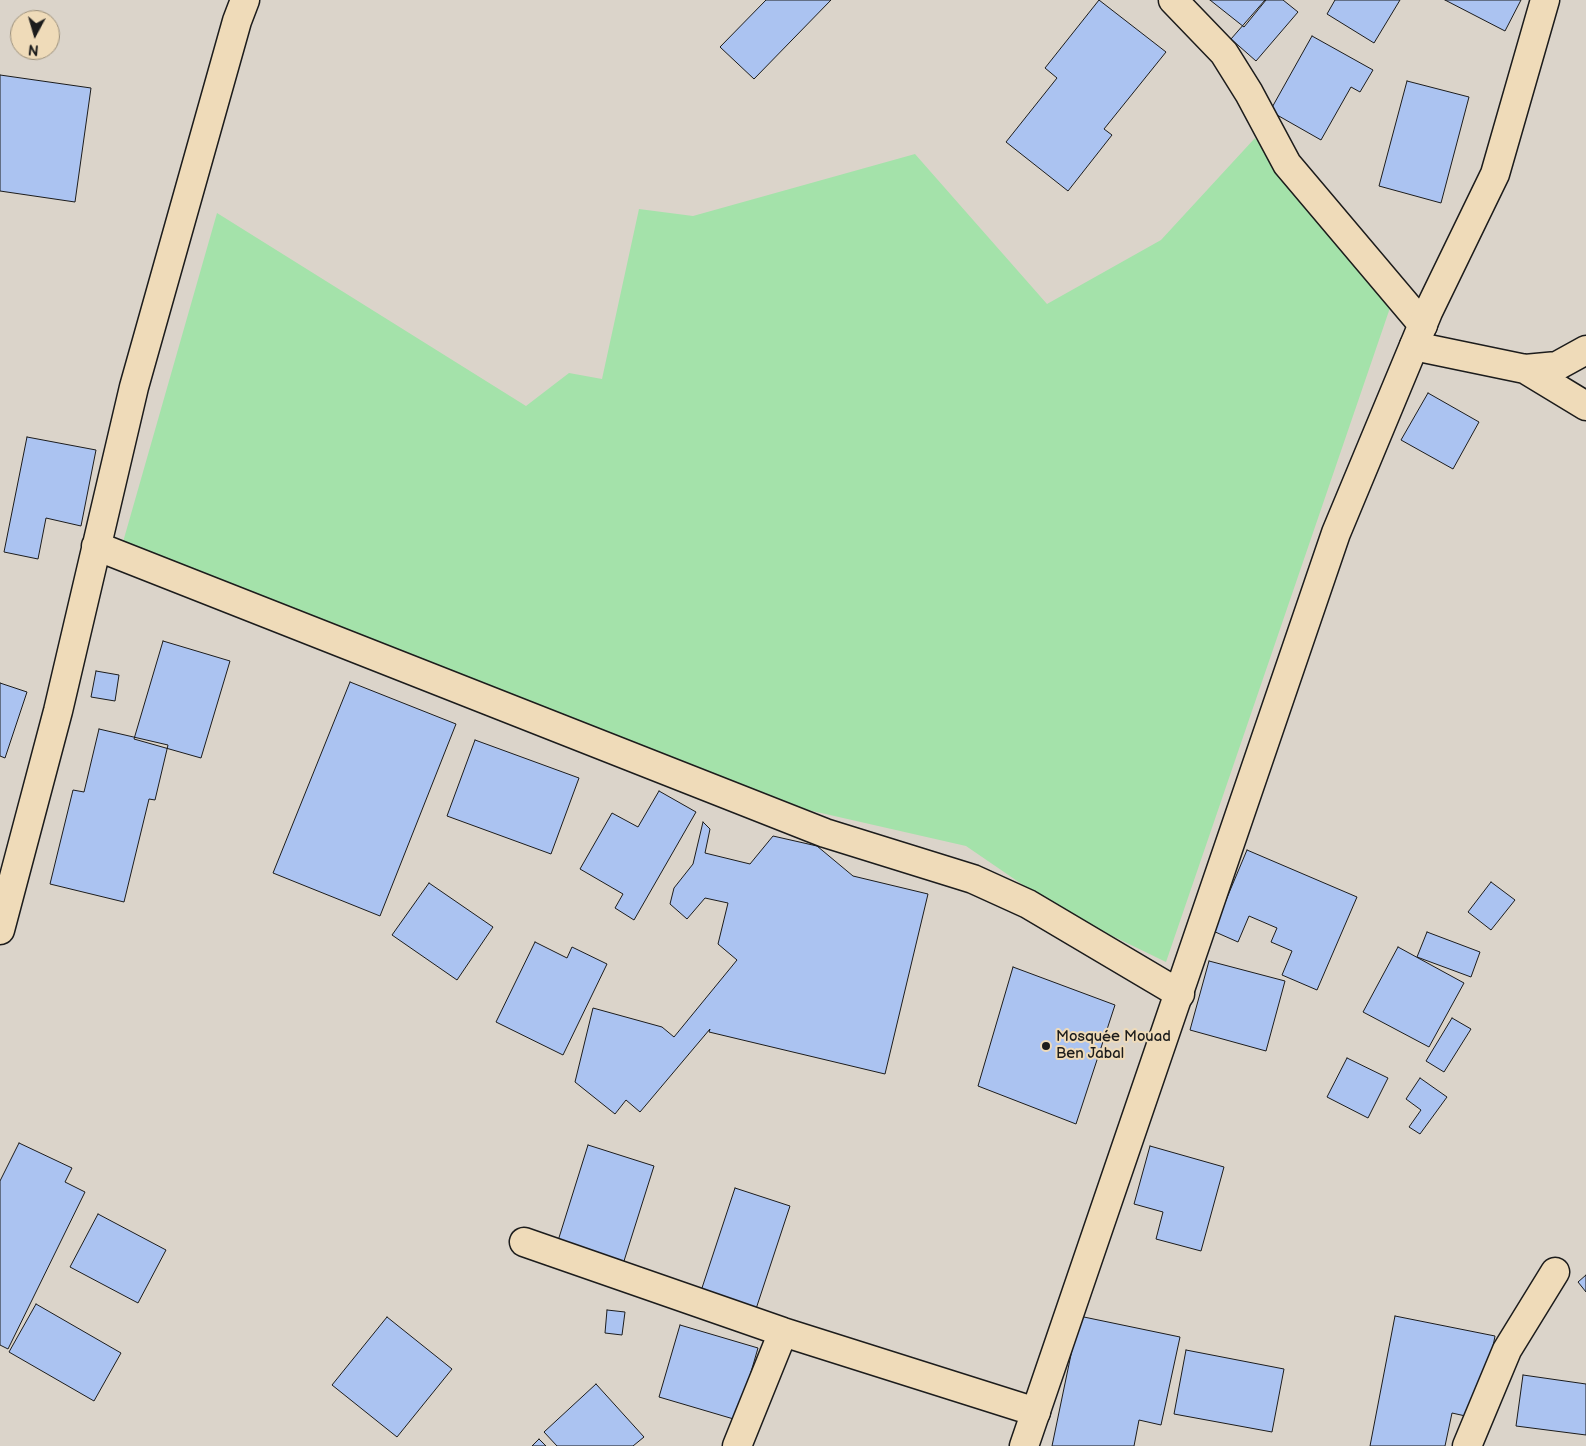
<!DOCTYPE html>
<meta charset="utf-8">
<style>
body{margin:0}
#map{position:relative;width:1586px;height:1446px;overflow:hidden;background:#dbd4ca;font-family:"Balsamiq Sans",sans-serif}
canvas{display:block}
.north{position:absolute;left:10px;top:10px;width:50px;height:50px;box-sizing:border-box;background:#efdbb9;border:1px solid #9b8f7a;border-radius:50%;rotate:186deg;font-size:14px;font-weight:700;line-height:20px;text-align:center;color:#1c1c1c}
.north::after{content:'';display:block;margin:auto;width:18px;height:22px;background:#1c1c1c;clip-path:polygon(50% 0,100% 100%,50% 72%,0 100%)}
</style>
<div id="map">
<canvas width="1586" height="1446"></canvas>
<div class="north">N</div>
</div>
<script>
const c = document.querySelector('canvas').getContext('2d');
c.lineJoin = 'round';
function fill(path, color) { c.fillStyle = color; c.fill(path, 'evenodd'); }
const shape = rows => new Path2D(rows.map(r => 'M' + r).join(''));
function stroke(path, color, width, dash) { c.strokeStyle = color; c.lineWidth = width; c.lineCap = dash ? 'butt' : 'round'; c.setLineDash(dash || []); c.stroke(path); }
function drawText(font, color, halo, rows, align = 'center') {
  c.font = font + ' "Balsamiq Sans",sans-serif'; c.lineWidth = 4; c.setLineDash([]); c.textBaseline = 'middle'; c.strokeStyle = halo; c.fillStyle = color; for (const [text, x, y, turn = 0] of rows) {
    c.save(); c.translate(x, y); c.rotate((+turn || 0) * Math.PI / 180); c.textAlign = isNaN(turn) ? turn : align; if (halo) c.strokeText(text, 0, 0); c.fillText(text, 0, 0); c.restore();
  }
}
const green = shape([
 [1255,138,1392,302,1166,962,1061,911,966,846,808,810,123,542,217,213,526,406,569,373,602,379,639,209,693,216,915,154,1047,304,1161,240]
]);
const building = shape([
 [766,0,831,0,754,79,720,47,766,0],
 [1099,0,1166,52,1104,129,1112,135,1068,191,1006,142,1057,78,1045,68,1099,0],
 [1210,0,1266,0,1244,27,1210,0],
 [1265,0,1283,0,1298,12,1256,61,1231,39,1265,0],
 [1335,0,1400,0,1374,43,1327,14,1335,0],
 [1445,0,1521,0,1505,31,1445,0],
 [39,16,40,20,24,20,39,16],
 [1312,36,1373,70,1360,92,1351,87,1321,140,1270,111,1312,36],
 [0,75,91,88,75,202,0,191,0,75],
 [1407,81,1469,97,1441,203,1379,186,1407,81],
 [1428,393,1479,422,1453,469,1401,440,1428,393],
 [27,437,96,450,81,526,46,518,38,559,4,552,27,437],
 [163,641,230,661,201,758,134,739,163,641],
 [96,671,119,675,115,701,91,697,96,671],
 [350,682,456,724,380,916,273,873,350,682],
 [0,683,27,692,5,758,0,756,0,683],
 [99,729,168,745,155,800,149,799,124,902,50,884,73,790,84,792,99,729],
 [475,740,579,778,551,854,447,816,475,740],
 [659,791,696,812,634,920,615,908,623,894,580,869,612,813,638,827,659,791],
 [703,822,710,829,705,853,750,864,773,836,817,846,853,876,928,894,885,1074,709,1032,710,1029,640,1112,626,1100,615,1114,575,1082,593,1008,662,1027,674,1037,737,960,718,944,728,903,705,898,687,919,670,904,674,888,693,864,703,822],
 [1247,850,1357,897,1317,990,1282,975,1292,951,1271,942,1277,928,1249,916,1238,942,1213,931,1247,850],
 [1491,882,1515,900,1491,930,1468,912,1491,882],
 [429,883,493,927,457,980,392,935,429,883],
 [1427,932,1480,952,1471,977,1417,957,1427,932],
 [535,942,567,958,572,947,607,964,563,1055,496,1022,535,942],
 [1398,947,1464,983,1429,1047,1363,1012,1398,947],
 [1209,961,1285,981,1266,1051,1190,1030,1209,961],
 [1013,967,1115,1005,1076,1124,978,1086,1013,967],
 [1452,1018,1471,1029,1444,1072,1426,1061,1452,1018],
 [1347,1058,1388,1078,1368,1118,1327,1097,1347,1058],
 [1420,1078,1447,1097,1420,1134,1409,1127,1421,1110,1406,1099,1420,1078],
 [19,1143,72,1168,65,1182,85,1192,8,1349,0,1345,0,1181,19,1143],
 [588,1145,654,1166,618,1280,552,1260,588,1145],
 [1150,1146,1224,1167,1201,1251,1156,1239,1163,1212,1134,1204,1150,1146],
 [735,1188,790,1206,754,1315,699,1297,735,1188],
 [98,1214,166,1250,138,1303,70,1267,98,1214],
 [1586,1275,1586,1292,1578,1282,1586,1275],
 [36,1304,121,1353,94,1401,9,1352,36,1304],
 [607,1310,625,1312,622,1335,605,1333,607,1310],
 [1079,1316,1180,1337,1161,1425,1139,1420,1134,1446,1052,1446,1079,1316],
 [1395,1316,1495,1336,1479,1419,1452,1413,1445,1446,1370,1446,1395,1316],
 [387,1317,452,1369,397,1437,332,1385,387,1317],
 [680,1325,758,1348,737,1420,659,1397,680,1325],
 [1186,1350,1284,1369,1272,1432,1174,1414,1186,1350],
 [1523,1375,1586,1384,1586,1435,1516,1426,1523,1375],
 [596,1384,644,1437,633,1446,557,1446,544,1432,596,1384],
 [539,1439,546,1446,532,1446,539,1439]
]);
const street = shape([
 [1173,0,1224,53,1249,93,1287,164,1423,325],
 [1414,346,1525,369,1557,366,1586,350],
 [1525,369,1586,406],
 [96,546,825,833,973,879,1028,904,1180,994],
 [0,930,58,711,134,387,237,21,245,0],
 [524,1242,783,1332,1036,1412],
 [737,1446,783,1332],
 [1467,1446,1507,1350,1555,1272]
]);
const secondary = shape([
 [1024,1446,1336,533,1428,312,1495,174,1545,0]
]);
const markers = [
 [1046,1046,5,"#1c1c1c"]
];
const poiNames = [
 ["Mosquée Mouad",1056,1037],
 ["Ben Jabal",1056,1054]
];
fill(green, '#a4e2aa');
fill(building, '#abc3f1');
stroke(building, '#1c1c1c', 1);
stroke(street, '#1c1c1c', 31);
stroke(secondary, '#1c1c1c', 31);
stroke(street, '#efdbb9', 28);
stroke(secondary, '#efdbb9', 28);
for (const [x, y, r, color] of markers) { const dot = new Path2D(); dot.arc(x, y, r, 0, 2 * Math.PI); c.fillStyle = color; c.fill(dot); stroke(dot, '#efdbb9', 2); }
drawText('15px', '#1c1c1c', '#efdbb9', poiNames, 'left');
</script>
